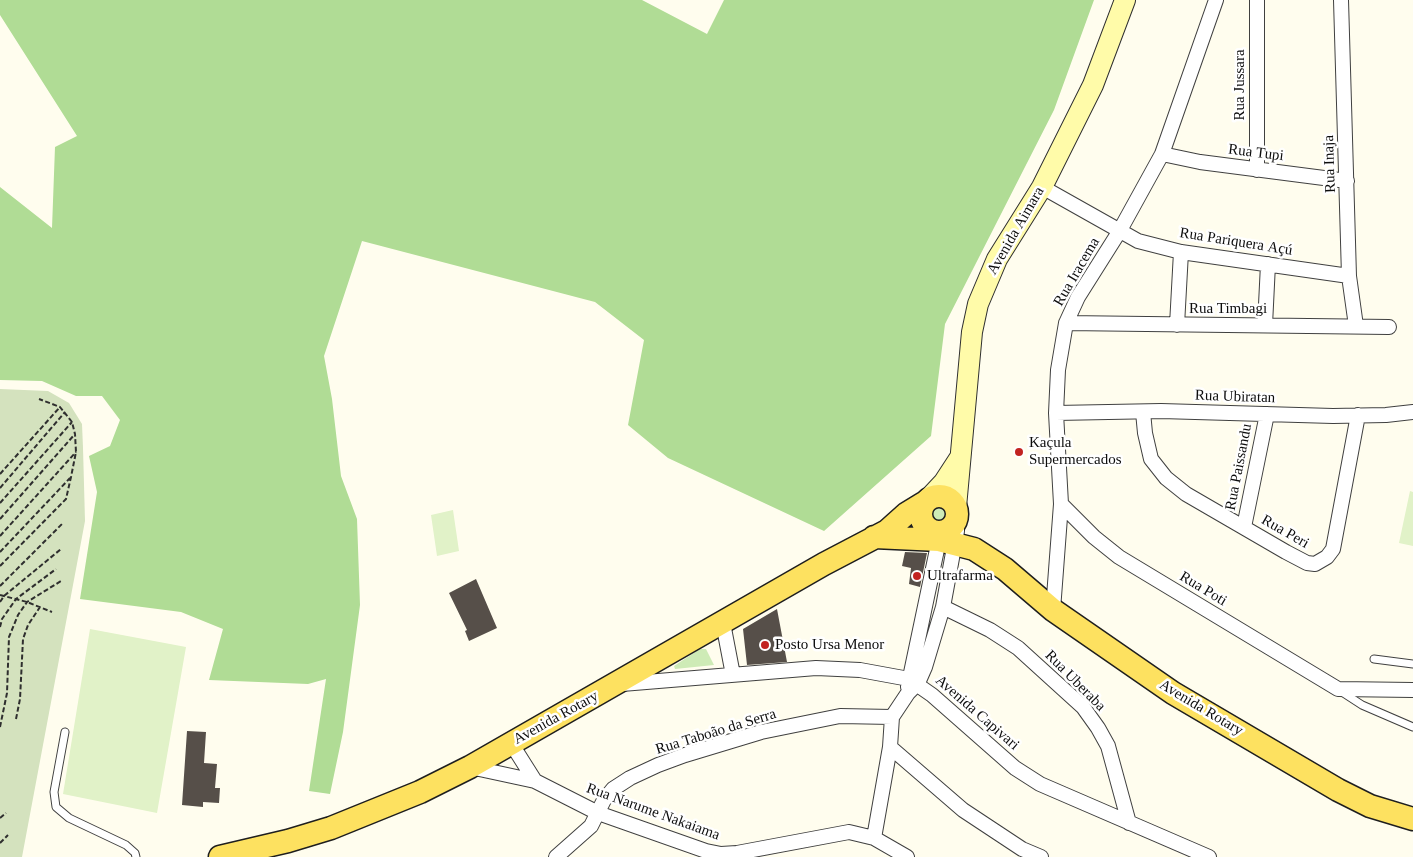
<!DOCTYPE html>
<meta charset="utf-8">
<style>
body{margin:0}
canvas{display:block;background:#fffdee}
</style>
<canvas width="1413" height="857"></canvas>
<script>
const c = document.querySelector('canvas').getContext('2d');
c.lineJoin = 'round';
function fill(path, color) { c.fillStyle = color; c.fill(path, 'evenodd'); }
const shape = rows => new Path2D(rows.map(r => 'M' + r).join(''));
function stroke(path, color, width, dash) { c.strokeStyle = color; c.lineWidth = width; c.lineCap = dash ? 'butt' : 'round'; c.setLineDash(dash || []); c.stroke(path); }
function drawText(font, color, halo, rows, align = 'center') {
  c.font = font + ' "Times New Roman",serif'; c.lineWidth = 5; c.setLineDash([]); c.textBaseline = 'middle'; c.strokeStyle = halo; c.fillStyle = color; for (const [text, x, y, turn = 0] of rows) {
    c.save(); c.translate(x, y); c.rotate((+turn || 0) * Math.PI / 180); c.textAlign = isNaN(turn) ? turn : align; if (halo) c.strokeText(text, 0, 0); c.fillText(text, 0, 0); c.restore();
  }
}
const green = shape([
 '927 515a12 12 0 1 1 24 0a12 12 0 1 1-24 0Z',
 [700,649,706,649,714,665,675,669,674,666]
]);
const forest = shape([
 [0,0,642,0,707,34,724,0,1094,0,1054,110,945,324,931,436,824,531,668,458,628,425,644,340,595,302,362,241,324,356,332,399,341,476,357,519,360,605,343,732,330,794,309,791,326,679,308,684,209,680,223,629,181,612,80,599,97,492,89,456,110,446,120,420,102,396,76,396,42,381,0,380,0,187,52,228,55,147,77,136,0,15]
]);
const cemetery = shape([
 [0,389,48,391,69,403,82,424,83,448,85,521,22,857,0,857]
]);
const pitch = shape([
 [1410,491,1413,492,1413,546,1399,543],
 [453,510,459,551,437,556,431,515],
 [90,629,186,647,157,813,63,794]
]);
const building = shape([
 [905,552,927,553,920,587,909,584,911,568,902,566],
 [476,579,497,628,469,641,465,631,467,630,449,593],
 [777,609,787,662,747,665,743,629],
 [187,731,206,732,204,763,217,764,215,788,220,788,219,803,203,802,203,807,182,805]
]);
const path = shape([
 [0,474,60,407],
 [0,488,65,412],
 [0,503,72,422],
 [0,519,75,434],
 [0,536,76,452],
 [0,552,70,478],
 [0,566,66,499,71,477,76,452,75,434,72,422,60,407,39,399],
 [0,586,63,523],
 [0,595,27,602,52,612],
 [0,602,4,596,61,549],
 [0,627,2,619,16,599,56,569],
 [16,719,20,699,23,639,28,625,40,607],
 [0,727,7,693,9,637,18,615,27,602,61,581],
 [0,818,6,813],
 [0,843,8,835]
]);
const service = shape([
 [1374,659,1413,664],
 [1342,692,1362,705,1413,727],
 [65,732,54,792,56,807,69,818,126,845,135,853,136,857]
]);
const minor = shape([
 [1341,0,1349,276,1356,326],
 [1162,154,1200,162,1347,181],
 [1257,170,1257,0],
 [1042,187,1138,241,1181,252,1349,276],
 [1066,323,1389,327],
 [1177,325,1181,252],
 [1265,325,1268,264],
 [1143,412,1145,433,1151,459,1166,478,1186,494,1286,552,1307,563,1315,564,1327,557,1333,549,1358,415],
 [1056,413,1161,411,1333,416,1386,415,1413,412],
 [1061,504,1094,537,1119,557,1338,689,1413,690],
 [1244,527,1267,414],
 [943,607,990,630,1018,648,1083,707,1098,728,1108,746,1129,823],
 [1053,610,1061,504,1056,413,1058,370,1066,323,1078,297,1119,232,1162,154,1216,0],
 [723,623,733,675],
 [622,684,816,668,860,670,909,679,932,695,1015,768,1040,784,1209,857],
 [908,687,939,540],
 [511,743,535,781],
 [890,747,963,810,1022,849,1041,857],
 [470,767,535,781,598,813,706,851,721,854,737,853,849,832,874,838,907,857],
 [874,838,890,747,892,717,908,693,918,683,925,667,943,607,957,531,956,520],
 [556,857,591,826,604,800,613,789,630,778,658,765,685,755,761,732,840,716,892,717]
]);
const secondary = shape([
 [929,498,944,482,959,459],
 [956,507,972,332,978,304,997,259,1042,187,1093,85,1125,0]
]);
const primary = shape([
 '921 514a18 18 0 1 1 36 0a18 18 0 1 1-36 0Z',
 [874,537,939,540,974,549,1005,569,1053,610,1173,693,1338,790,1370,806,1413,819],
 [220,857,288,841,331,828,420,792,470,767,824,564,887,531,906,514,924,503]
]);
const markers = [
 [1019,452,5,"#c22320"],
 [917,576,5,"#c22320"],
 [765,645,5,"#c22320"]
];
const streetNames = [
 ["Rua Jussara",1240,85,-90],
 ["Rua Tupi",1256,153,7],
 ["Rua Inaja",1330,164,-92],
 ["Avenida Aimara",1016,231,-60],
 ["Rua Pariquera Açú",1236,242,9],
 ["Rua Iracema",1077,272,-60],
 ["Rua Timbagi",1228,309],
 ["Rua Ubiratan",1235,397,2],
 ["Rua Paissandu",1239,467,-79],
 ["Rua Peri",1285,532,30],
 ["Rua Poti",1203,589,31],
 ["Rua Uberaba",1075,681,45],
 ["Avenida Rotary",1201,708,31],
 ["Avenida Capivari",977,713,41],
 ["Avenida Rotary",556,718,-29],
 ["Rua Taboão da Serra",716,732,-17],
 ["Rua Narume Nakaiama",653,812,20]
];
const poiNames = [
 ["Kaçula",1029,443],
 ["Supermercados",1029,460],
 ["Ultrafarma",927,576],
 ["Posto Ursa Menor",775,645]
];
fill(green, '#ceebb6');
fill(forest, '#b0dc95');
fill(cemetery, '#d4e2be');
fill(pitch, '#e1f2c8');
fill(building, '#564f49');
stroke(service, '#404040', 9);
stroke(minor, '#404040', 16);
stroke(secondary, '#2f2f2f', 22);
stroke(primary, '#1e1e1e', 25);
stroke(path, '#2f2f2f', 2, [5, 2.5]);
stroke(service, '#fff', 7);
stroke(minor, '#fff', 14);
stroke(secondary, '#fffba9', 20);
stroke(primary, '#fde160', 22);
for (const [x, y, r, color] of markers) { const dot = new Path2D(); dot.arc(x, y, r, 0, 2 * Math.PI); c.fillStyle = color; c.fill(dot); stroke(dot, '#fff', 2); }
drawText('15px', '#0d0d0d', '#fff', streetNames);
drawText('15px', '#0d0d0d', '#fff', poiNames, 'left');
</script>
